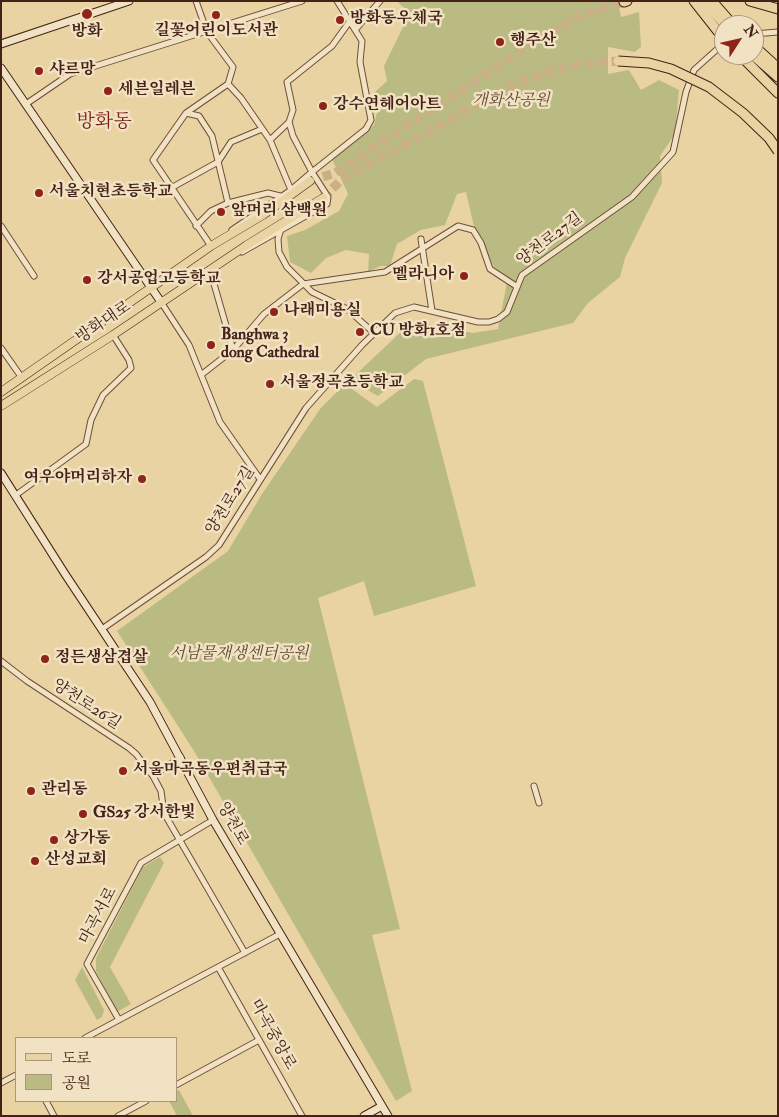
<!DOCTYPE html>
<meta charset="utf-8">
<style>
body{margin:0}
#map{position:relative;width:779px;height:1117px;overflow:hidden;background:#ead3a2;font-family:"IM FELL Double Pica","Noto Serif KR",serif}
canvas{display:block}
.frame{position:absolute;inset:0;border:2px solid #442217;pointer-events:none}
.legend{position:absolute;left:15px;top:1037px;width:162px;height:65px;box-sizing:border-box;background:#f1e2c3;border:1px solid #ac957e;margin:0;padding:6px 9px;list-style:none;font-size:15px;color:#442217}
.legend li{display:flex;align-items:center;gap:10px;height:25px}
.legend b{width:25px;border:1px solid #ac957e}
.north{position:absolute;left:714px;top:15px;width:50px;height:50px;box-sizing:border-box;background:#f1e2c3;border:1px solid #ac957e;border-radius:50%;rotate:55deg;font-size:14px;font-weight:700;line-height:20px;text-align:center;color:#442217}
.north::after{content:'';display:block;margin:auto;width:18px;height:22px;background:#8f2418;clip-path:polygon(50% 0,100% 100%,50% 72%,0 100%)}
</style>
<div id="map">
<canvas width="779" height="1117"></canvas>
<div class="frame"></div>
<ul class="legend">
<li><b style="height:6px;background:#ead3a2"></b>도로</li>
<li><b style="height:14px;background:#babb83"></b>공원</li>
</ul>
<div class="north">N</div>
</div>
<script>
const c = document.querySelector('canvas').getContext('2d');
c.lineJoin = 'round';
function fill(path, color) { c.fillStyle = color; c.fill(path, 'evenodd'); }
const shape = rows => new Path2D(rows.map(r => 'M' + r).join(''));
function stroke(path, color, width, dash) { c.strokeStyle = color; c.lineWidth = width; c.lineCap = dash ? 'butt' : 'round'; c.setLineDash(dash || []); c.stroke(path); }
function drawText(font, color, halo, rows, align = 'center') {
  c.font = font + ' "IM FELL Double Pica","Noto Serif KR",serif'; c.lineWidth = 5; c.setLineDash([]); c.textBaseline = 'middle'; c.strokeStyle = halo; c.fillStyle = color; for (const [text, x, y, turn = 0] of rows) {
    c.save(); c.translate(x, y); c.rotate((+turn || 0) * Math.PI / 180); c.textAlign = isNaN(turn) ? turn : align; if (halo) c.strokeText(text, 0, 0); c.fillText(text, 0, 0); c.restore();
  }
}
const green = shape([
 [397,1,618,1,621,17,639,12,641,47,635,52,608,47,608,74,629,70,641,90,659,80,679,90,675,134,660,156,662,183,625,258,620,277,588,303,573,323,426,359,378,396,350,380,405,328,423,323,473,333,498,329,508,277,494,267,474,227,466,192,457,194,445,225,421,230,397,244,390,266,380,266,368,272,369,254,346,250,326,258,311,273,290,262,287,236,305,230,339,211,348,194,332,159,374,125,377,113,375,92,387,81,384,66,404,25,406,10],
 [414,379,423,381,476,586,374,616,364,581,318,598,400,929,372,935,412,1091,396,1101,194,751,117,631,228,551,262,494,320,409,345,384,377,407],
 [160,857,164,863,110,967,131,1004,117,1012,96,971,96,958,143,867],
 [82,967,104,1010,102,1017,97,1020,75,980],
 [179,1090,193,1116,177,1116,169,1101,176,1101,176,1091]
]);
const highwayTunnel = shape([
 [310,181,335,173,544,36,582,15,624,2],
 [323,198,340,181,507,88,543,73,581,64,618,61]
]);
const street = shape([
 [196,1,207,32,233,67,228,84],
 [355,30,380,1],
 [754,34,778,32],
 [228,84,241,98,270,140,291,190],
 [26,104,70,74,302,1],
 [186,113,199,116,212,136,228,203],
 [289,122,293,136,312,172,366,129,371,120,360,62,362,41,337,1],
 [270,140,289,122,293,110,287,82,332,46,350,21],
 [171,188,218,162,231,142,262,129],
 [1,226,34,276],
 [196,226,211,211,228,203,268,193,280,196],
 [281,229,278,239,279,252,287,267,312,292,347,309,374,333],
 [232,230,291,190,312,172,328,197,327,204,242,252],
 [421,239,432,311],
 [211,246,153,160,186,113,228,84],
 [161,302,189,345,220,422,260,479],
 [1,348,22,378],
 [233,350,264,314,303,284,385,272,458,226,473,230,481,243,490,269,516,286],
 [201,375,233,350,210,270],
 [16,495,86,444,91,420,103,395,131,368,129,360,113,335],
 [102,629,206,557,219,545,306,408,362,345,395,313,414,307,478,322,489,322,498,319,507,312,522,275,632,197,673,152,686,92,694,70,724,43],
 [1,661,27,681,129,748,136,754,153,776,161,791,164,813,245,953],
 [153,776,181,757],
 [534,786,539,803],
 [218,967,302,1116],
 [119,1020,87,964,141,863,213,820],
 [85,1038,280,934],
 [1,1083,16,1075],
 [176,1085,259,1040],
 [46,1101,54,1116],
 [118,1116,146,1101]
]);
const secondary = shape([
 [1,44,129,1],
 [1,68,161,302],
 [1,473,65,574,150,702,213,820,388,1116],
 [364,1116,382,1106]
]);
const primary = shape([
 [1,392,211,246,263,215,310,181],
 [1,406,113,335,247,245,323,198]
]);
const highway = shape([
 [694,1,724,39],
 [705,1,725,25],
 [712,1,733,25],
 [750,1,778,9],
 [624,2,627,1],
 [754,46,778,68],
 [740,55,778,93],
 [753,55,778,77]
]);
const highwayBridge = shape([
 [618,61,649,63,671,69,709,87,743,113,769,138,778,151]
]);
const markers = [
 [87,14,6,"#8f2418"],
 [216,15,5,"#8f2418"],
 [340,20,5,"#8f2418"],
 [500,42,5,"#8f2418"],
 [39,71,5,"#8f2418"],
 [108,91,5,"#8f2418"],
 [323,106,5,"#8f2418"],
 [39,193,5,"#8f2418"],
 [221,212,5,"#8f2418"],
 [464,276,5,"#8f2418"],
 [87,280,5,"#8f2418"],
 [274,312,5,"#8f2418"],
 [360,332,5,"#8f2418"],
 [211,345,5,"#8f2418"],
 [270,384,5,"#8f2418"],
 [142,479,5,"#8f2418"],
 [45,659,5,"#8f2418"],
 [123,771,5,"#8f2418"],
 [31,791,5,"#8f2418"],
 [83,814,5,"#8f2418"],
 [54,840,5,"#8f2418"],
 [35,861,5,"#8f2418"]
];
const poiNames = [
 ["방화동우체국",350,20],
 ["길꽃어린이도서관",216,32,"center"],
 ["방화",87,33,"center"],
 ["행주산",510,42],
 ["샤르망",49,71],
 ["세븐일레븐",118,91],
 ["강수연헤어아트",333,106],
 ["서울치현초등학교",49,193],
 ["앞머리 삼백원",231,212],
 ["멜라니아",454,276,"right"],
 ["강서공업고등학교",97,280],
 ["나래미용실",284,312],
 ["CU 방화1호점",370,332],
 ["Banghwa 3",221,336],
 ["dong Cathedral",221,354],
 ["서울정곡초등학교",280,384],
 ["여우야머리하자",132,479,"right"],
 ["정든생삼겹살",55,659],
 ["서울마곡동우편취급국",133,771],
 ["관리동",41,791],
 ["GS25 강서한빛",93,814],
 ["상가동",64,840],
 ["산성교회",45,861]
];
const parkNames = [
 ["개화산공원",511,102],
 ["서남물재생센터공원",239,655]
];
const streetNames = [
 ["양천로27길",550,240,-37],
 ["방화대로",104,323,-34],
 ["양천로27길",231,501,-58],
 ["양천로26길",86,705,33],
 ["양천로",232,824,61],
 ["마곡서로",99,916,-62],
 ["마곡중앙로",272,1035,61]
];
const quarterNames = [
 ["방화동",104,123]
];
fill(green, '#babb83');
stroke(highwayTunnel, '#c9b086', 9, [9, 4.5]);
stroke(street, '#6e4e3a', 7);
stroke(secondary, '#442217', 9);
stroke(primary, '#442217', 9);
stroke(highway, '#442217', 11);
stroke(street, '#f1e2c3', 5);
stroke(secondary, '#f1e2c3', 7);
stroke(primary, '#ead3a2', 8);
stroke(highway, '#ead3a2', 9);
stroke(highwayBridge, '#442217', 11, []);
stroke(highwayBridge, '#ead3a2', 9);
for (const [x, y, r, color] of markers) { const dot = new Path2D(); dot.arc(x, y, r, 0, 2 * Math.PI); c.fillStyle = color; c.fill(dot); stroke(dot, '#f1e2c3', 2); }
drawText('bold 16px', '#442217', '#f1e2c3', poiNames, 'left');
drawText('italic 16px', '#624832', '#f1e2c3', parkNames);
drawText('16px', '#442217', '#f1e2c3', streetNames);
drawText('19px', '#7a1f14', '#f1e2c3', quarterNames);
</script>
